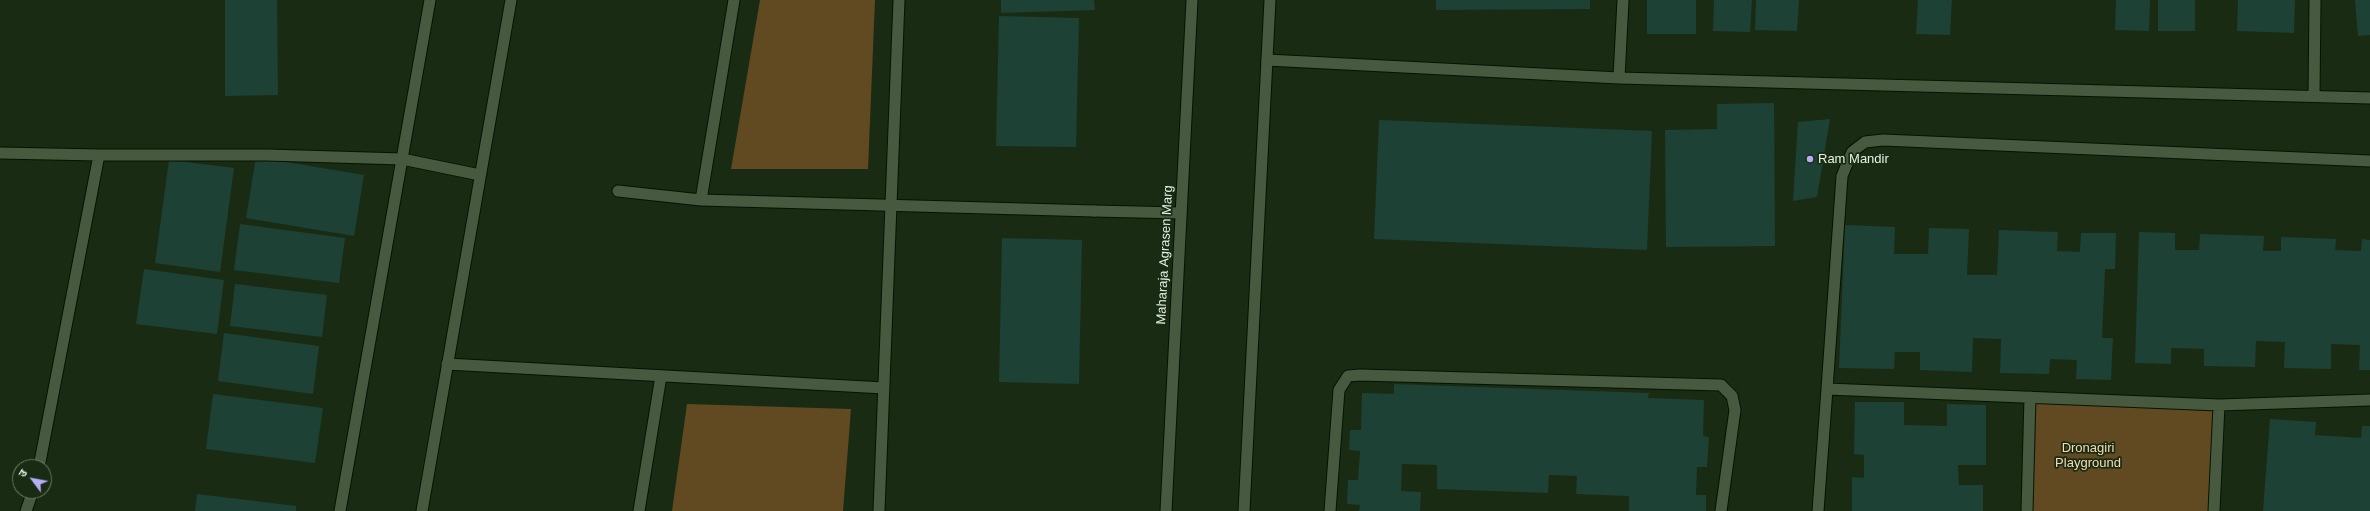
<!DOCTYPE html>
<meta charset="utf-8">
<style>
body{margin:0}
#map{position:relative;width:2370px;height:511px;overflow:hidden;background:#1a2b14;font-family:Helvetica,"Noto Sans Devanagari",sans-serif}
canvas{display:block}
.north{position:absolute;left:12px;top:459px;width:40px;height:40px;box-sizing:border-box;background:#1a2b14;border:1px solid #6c7b67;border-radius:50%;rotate:302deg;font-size:11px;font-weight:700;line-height:16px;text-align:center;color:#e6f2e3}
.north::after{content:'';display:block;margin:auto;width:14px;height:18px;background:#b6acf8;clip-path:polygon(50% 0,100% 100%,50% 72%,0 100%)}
</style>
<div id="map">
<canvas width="2370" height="511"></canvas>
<div class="north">उ</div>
</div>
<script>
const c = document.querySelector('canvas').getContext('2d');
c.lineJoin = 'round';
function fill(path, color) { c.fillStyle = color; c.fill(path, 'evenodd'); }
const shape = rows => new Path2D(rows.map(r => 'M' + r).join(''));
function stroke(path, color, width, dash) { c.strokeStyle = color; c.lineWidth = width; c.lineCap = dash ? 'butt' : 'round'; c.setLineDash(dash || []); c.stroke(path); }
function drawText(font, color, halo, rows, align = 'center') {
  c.font = font + ' Helvetica,sans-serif'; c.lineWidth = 3.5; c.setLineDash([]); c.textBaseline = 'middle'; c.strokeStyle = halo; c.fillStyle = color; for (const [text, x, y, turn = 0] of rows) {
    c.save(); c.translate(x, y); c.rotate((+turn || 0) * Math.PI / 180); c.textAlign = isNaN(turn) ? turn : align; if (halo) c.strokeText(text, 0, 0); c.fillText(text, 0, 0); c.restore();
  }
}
const green = shape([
 [760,0,875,0,868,169,731,169],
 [2030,397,2219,405,2214,511,2027,511],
 [687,404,851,409,843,511,672,511]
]);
const building = shape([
 [225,0,277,0,278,95,225,96],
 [1001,0,1094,0,1095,10,1001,13],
 [1436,0,1590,0,1590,9,1436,10],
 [1647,0,1696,0,1696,34,1647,34],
 [1714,0,1752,0,1750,32,1713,31],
 [1756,0,1799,0,1797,31,1755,30],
 [1918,0,1952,0,1950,35,1916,34],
 [2116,0,2150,0,2149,31,2115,30],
 [2158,0,2195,0,2195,31,2158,31],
 [2238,0,2295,0,2294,33,2237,31],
 [2355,0,2370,0,2370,35,2358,36],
 [999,16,1079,18,1076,147,996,146],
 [1774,103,1775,246,1666,247,1665,130,1717,129,1717,104],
 [1830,119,1817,197,1793,201,1798,122],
 [1379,120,1652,131,1647,250,1374,239],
 [256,157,364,175,354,236,246,218],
 [169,160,234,168,220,272,155,263],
 [240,224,345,238,339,283,234,270],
 [1845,225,1895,227,1894,254,1928,254,1929,228,1969,229,1967,275,1997,275,1999,230,2058,232,2057,251,2080,252,2081,233,2116,233,2115,269,2105,269,2102,338,2113,338,2111,380,2076,379,2077,360,2050,359,2049,374,2000,373,2001,339,1973,338,1972,372,1920,370,1920,352,1895,352,1894,369,1839,368],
 [2139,232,2175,233,2175,250,2199,250,2200,234,2264,236,2263,251,2281,251,2281,237,2336,239,2335,250,2361,251,2362,239,2370,240,2370,370,2359,370,2360,345,2331,344,2331,369,2284,368,2285,342,2256,341,2255,367,2204,366,2204,349,2171,348,2171,364,2135,363],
 [1002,238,1082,240,1079,384,999,382],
 [144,269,224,280,217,334,136,324],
 [235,284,327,295,322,337,230,326],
 [224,333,319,346,313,394,218,381],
 [1394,384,1649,393,1648,398,1704,400,1703,436,1709,437,1707,467,1697,467,1696,495,1706,495,1706,511,1629,511,1629,496,1576,494,1577,476,1549,475,1548,493,1437,489,1437,465,1402,464,1401,491,1421,492,1420,511,1359,511,1360,505,1347,504,1348,480,1358,480,1360,451,1349,450,1350,430,1361,430,1362,393,1394,394],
 [213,394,323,408,315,463,206,449],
 [1855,402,1904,402,1904,425,1947,426,1947,404,1986,405,1986,465,1958,465,1959,485,1983,485,1983,511,1852,511,1852,477,1864,478,1864,455,1854,454],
 [2270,419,2316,422,2315,435,2361,438,2362,426,2370,426,2370,511,2263,511],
 [197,494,296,506,296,511,195,511]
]);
const service = shape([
 [734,0,701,200,1094,211],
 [2314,96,2315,0],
 [0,153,99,155,267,155,402,159],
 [618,191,701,200],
 [447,364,884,388],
 [1827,389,1842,176,1852,152,1865,142,1883,140,2370,161],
 [39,467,99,155],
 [26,511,33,491],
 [639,511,661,376],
 [879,511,899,0],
 [1818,511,1827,389,2219,405,2370,400],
 [2027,511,2030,397],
 [2214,511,2219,405]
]);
const minor = shape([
 [1267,60,1619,78,2370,98],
 [1619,78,1623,0],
 [402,159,480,175],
 [1094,211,1181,213],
 [340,511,430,0],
 [422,511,511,0],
 [1330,511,1339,390,1348,376,1360,375,1721,385,1732,396,1735,410,1721,511]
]);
const tertiary = shape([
 [1166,511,1192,0],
 [1244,511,1270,0]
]);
const markers = [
 [1810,159,4,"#b6acf8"]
];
const poiNames = [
 ["Ram Mandir",1818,159]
];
const streetNames = [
 ["Maharaja Agrasen Marg",1165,255,-87]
];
const parkNames = [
 ["Dronagiri",2088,448],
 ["Playground",2088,463]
];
fill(green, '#614921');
fill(building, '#1d4134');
stroke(service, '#041401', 13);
stroke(minor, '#041401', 13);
stroke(tertiary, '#041401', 13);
stroke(service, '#475a40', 11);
stroke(minor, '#475a40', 11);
stroke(tertiary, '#475a40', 11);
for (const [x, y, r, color] of markers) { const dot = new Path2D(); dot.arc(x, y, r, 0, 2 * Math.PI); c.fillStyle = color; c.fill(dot); stroke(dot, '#1a2b14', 1.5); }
drawText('13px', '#e6f2e3', '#1a2b14', poiNames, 'left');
drawText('13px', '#e6f2e3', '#1a2b14', streetNames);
drawText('13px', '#f8dbb1', '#1a2b14', parkNames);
</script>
